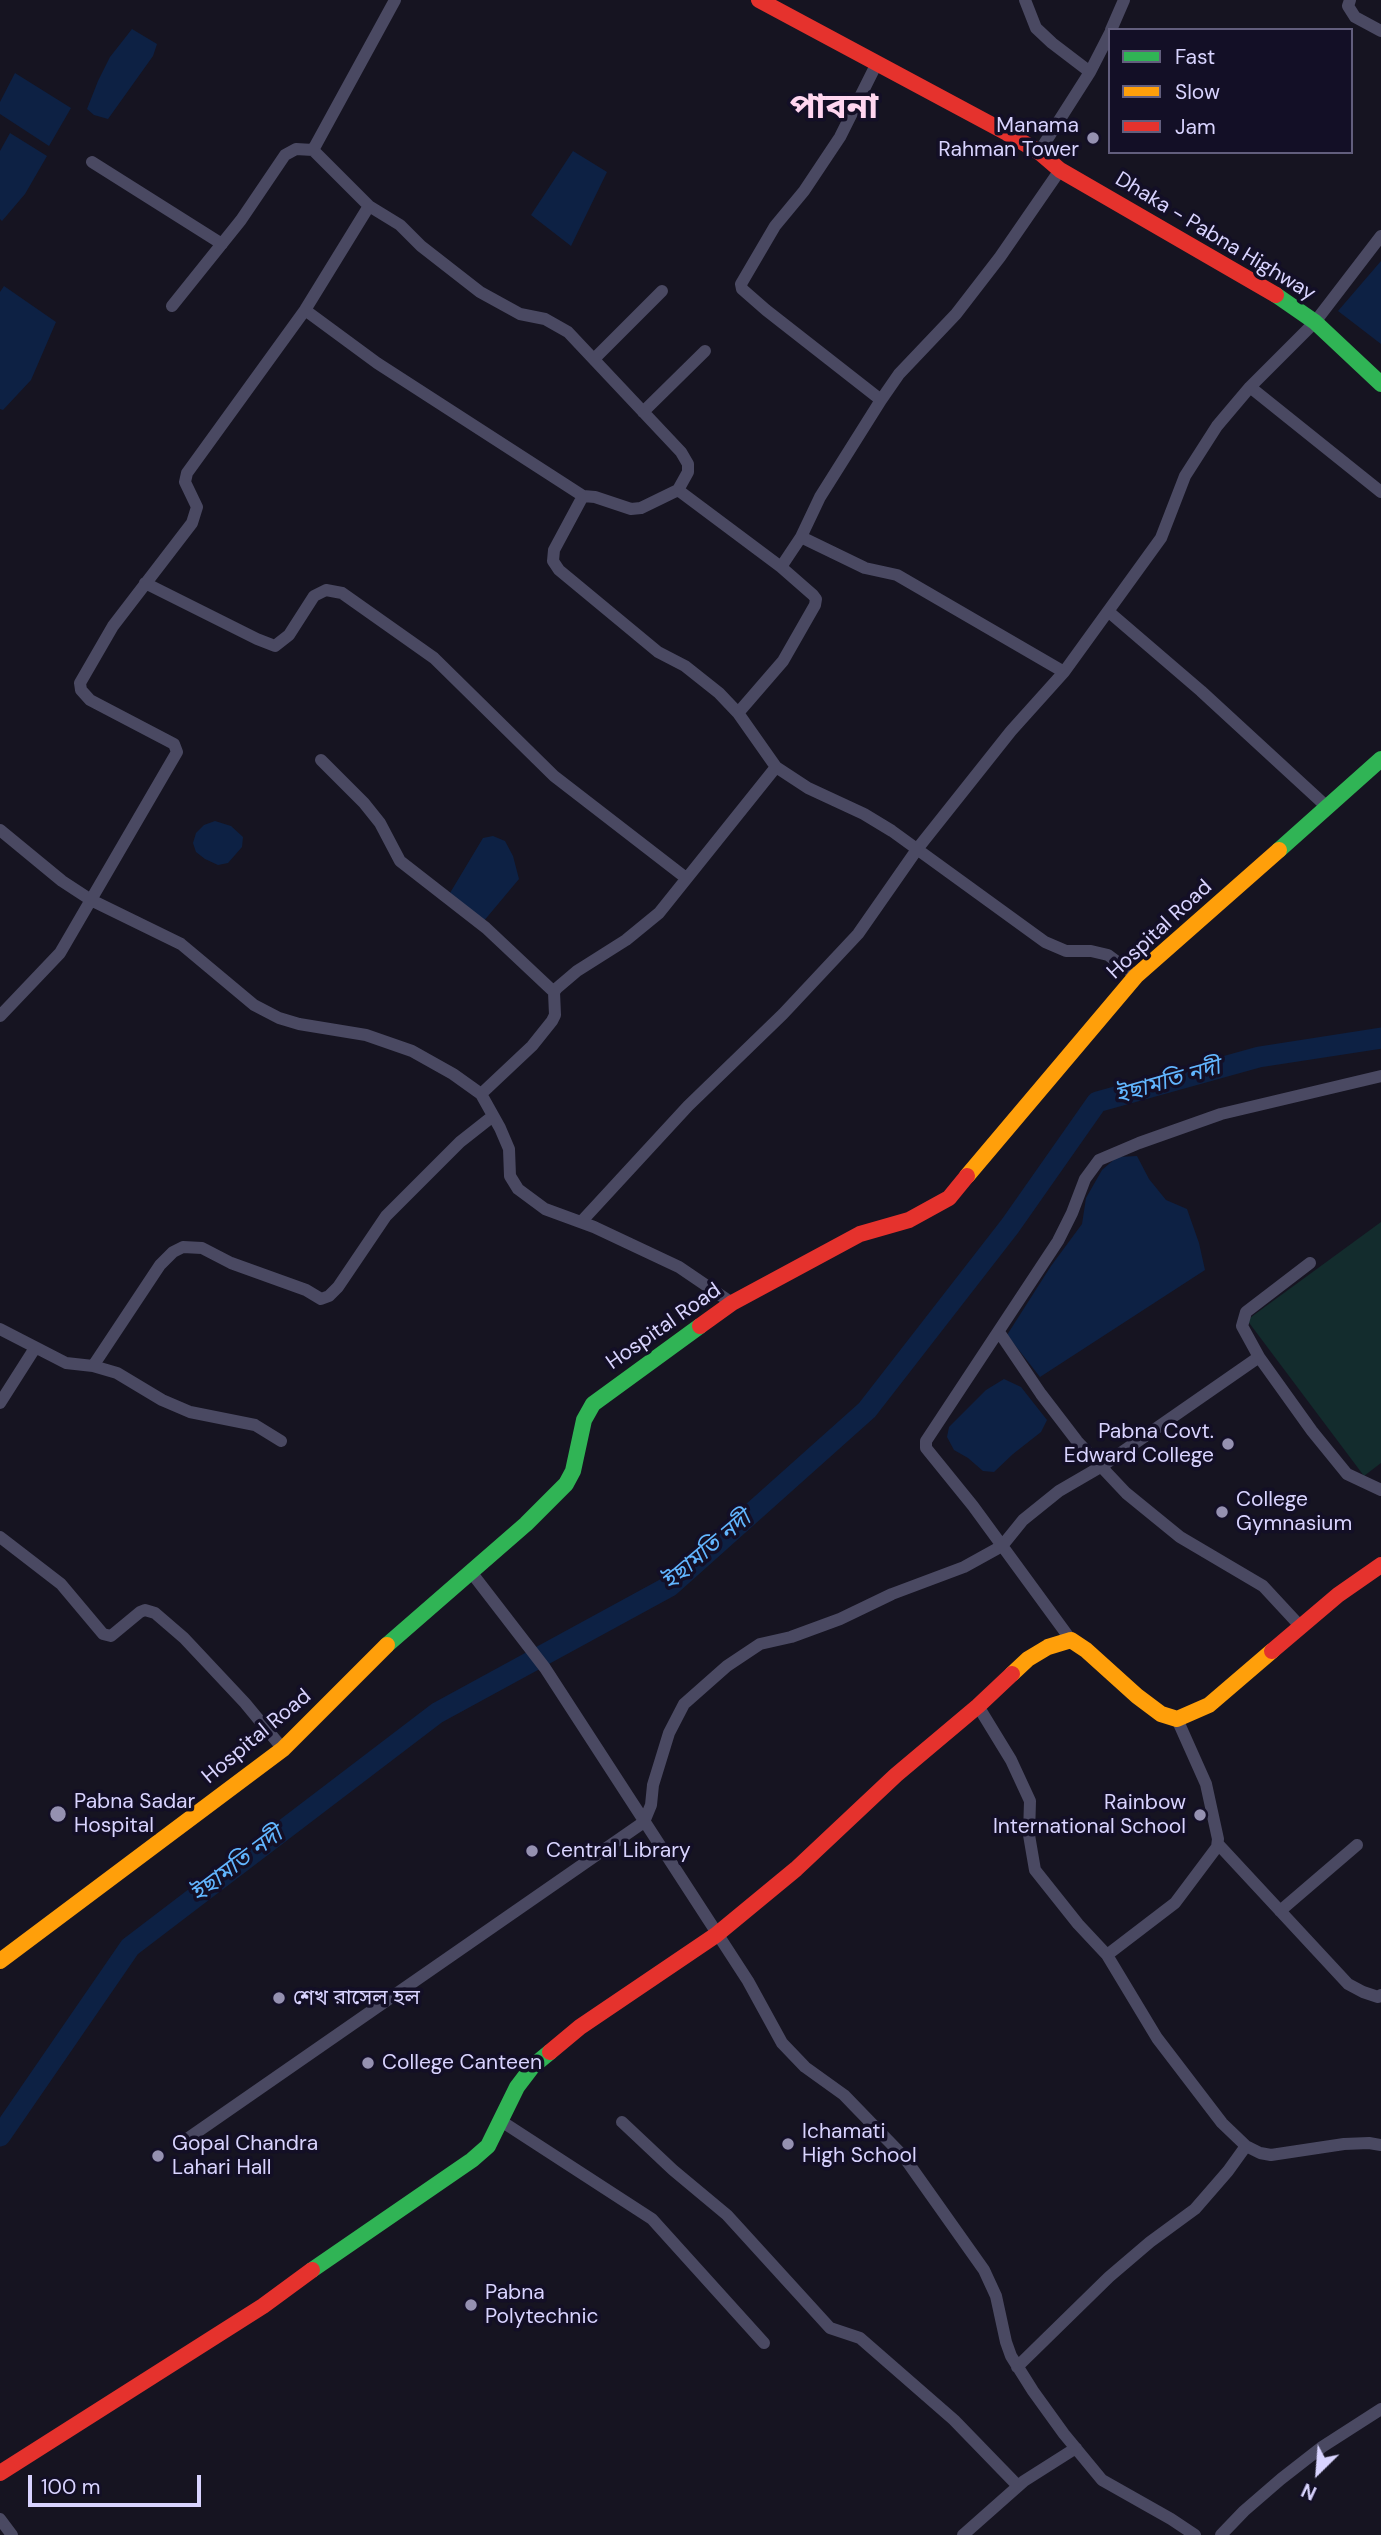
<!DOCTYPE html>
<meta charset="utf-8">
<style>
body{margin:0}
#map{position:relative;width:1381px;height:2535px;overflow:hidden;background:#161421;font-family:"DM Sans",sans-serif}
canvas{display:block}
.legend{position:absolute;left:1108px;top:28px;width:245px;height:126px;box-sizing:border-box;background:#130f26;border:2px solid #625e7d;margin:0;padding:9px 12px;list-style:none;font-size:21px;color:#d9d4ff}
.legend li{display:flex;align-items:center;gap:14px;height:35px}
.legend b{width:35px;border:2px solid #625e7d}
.north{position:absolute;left:1283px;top:2437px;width:70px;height:70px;-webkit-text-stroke:5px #130f26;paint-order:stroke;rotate:205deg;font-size:19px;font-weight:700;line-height:28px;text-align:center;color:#d9d4ff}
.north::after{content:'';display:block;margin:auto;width:24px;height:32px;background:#d9d4ff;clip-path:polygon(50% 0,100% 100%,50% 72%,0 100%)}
.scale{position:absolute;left:28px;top:2475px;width:173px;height:32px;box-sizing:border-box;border:4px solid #d9d4ff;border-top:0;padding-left:9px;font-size:21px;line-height:24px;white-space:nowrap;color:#d9d4ff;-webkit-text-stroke:5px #130f26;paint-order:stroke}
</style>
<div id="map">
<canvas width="1381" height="2535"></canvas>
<ul class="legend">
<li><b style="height:9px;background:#30b455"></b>Fast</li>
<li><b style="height:9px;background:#ff9f0a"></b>Slow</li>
<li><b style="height:9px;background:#e5322d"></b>Jam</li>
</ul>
<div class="north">N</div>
<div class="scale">100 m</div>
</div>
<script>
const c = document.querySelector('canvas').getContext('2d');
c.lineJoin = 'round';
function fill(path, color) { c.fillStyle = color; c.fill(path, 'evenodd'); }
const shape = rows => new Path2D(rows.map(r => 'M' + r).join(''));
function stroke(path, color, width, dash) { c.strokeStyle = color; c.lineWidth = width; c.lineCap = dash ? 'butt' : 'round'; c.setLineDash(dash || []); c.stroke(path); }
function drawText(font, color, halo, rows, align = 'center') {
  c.font = font + ' "DM Sans","Noto Sans Bengali",sans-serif'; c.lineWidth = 7; c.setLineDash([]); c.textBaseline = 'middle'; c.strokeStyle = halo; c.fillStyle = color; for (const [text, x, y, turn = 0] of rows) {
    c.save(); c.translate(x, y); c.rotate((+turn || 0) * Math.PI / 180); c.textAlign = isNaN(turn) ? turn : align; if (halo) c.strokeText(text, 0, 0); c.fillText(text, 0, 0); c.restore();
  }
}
const green = shape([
 [1381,1222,1381,1463,1364,1476,1247,1320]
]);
const water = shape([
 [132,29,157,44,153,56,108,119,94,115,87,109,98,81,110,57],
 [15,73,71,108,49,146,0,114,0,102],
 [10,133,47,156,25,194,2,221,0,219,0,151],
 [573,151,607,172,571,246,531,215],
 [1381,261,1381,344,1338,311],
 [4,286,56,322,31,380,3,410,0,409,0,292],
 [215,821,231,826,243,837,242,847,228,863,218,865,205,859,196,852,193,843,196,833,204,825],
 [493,836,505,841,513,856,519,879,483,922,450,893,483,838],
 [1137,1156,1149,1179,1166,1200,1187,1209,1199,1243,1205,1270,1040,1377,1007,1335,1051,1266,1082,1224,1086,1198,1102,1170,1117,1157],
 [1004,1379,1021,1387,1047,1420,1041,1432,1013,1454,994,1472,983,1471,968,1458,954,1450,947,1437,949,1427,986,1390]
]);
const river = shape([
 [0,2136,130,1947,437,1713,670,1586,867,1410,1010,1226,1097,1102,1259,1057,1381,1038]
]);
const street = shape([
 [1025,0,1036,28,1052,43,1090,72],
 [1350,0,1348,6,1355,17,1381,31],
 [1111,30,1124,0],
 [877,63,840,137,804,191,775,226,741,284,742,289,766,310,881,400],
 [1039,152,1090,72,1110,33],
 [92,162,222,244],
 [369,206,400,225,421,246,480,292,520,314,545,319,568,332,681,452,688,464,688,472,678,490],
 [172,306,241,220,285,155,296,149,313,150],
 [305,310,377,363,583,496,595,497,631,509,641,508,678,490,781,567,801,537,865,568,897,575,1064,672],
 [595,358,662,291],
 [1250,387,1381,492],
 [643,412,705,351],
 [583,496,554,550,553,561,559,570,658,652,685,666,719,693,738,713,776,767,808,788,864,814,892,831,1045,942,1066,951,1091,951,1108,955,1136,976],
 [801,537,820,497,881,400,899,374,956,314,1000,257,1060,170],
 [145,583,257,639,275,646,289,635,314,596,326,590,342,593,434,658,554,776,686,878],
 [1109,612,1201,691,1326,806],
 [738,713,783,661,815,605,816,599,813,595,781,567],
 [321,760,364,803,380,823,400,861,486,928,554,992],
 [0,830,62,881,91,900,181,944,254,1005,279,1018,299,1024,366,1035,412,1051,453,1074,481,1094,500,1128,509,1149,510,1176,518,1189,545,1209,594,1227,679,1267,732,1303],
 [0,1016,60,953,177,752,174,744,90,700,81,690,80,683,113,626,192,523,197,507,185,482,187,473,305,310,369,206,313,150,395,0],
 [481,1094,532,1046,552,1021,555,1015,554,992,557,988,577,971,626,940,659,913,776,767],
 [581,1222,688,1106,783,1014,858,934,918,848,1011,731,1064,672,1161,538,1185,476,1217,426,1250,387,1315,322,1381,236],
 [0,1329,66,1363,93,1366,117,1373,162,1400,190,1412,255,1425,281,1441],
 [999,1332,1041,1394,1077,1441,1126,1493,1180,1537,1263,1586,1301,1627],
 [1259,1357,1312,1431,1347,1474,1381,1490],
 [93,1366,160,1265,173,1252,183,1247,202,1248,231,1263,306,1290,321,1299,329,1296,338,1287,386,1216,460,1142,493,1116],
 [0,1403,35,1348],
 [0,1537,61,1584,103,1634,111,1636,140,1612,145,1610,155,1613,184,1638,245,1703,283,1749],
 [471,1572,545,1668,748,1981,782,2043,805,2067,844,2095,904,2157,984,2270,996,2296,1006,2342,1011,2356,1033,2391,1064,2434,1102,2480,1171,2519,1195,2535],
 [1071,1640,973,1506,926,1448,926,1441,1058,1241,1072,1213,1085,1179,1099,1160,1139,1143,1221,1114,1381,1076],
 [978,1706,1011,1760,1030,1801,1029,1835,1035,1870,1078,1924,1107,1955,1157,2038,1222,2123,1246,2146,1260,2153,1271,2155,1344,2144,1369,2143,1381,2145],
 [1218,1844,1348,1984,1363,1992,1378,1997,1381,1995],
 [1280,1911,1357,1845],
 [1107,1955,1175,1903,1217,1847,1218,1839,1206,1784,1177,1719],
 [501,2121,652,2219,764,2343],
 [622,2122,673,2170,727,2215,830,2328,860,2338,954,2420,1018,2486],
 [187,2139,644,1822,651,1805,653,1785,669,1733,684,1704,727,1666,760,1644,791,1637,840,1619,892,1594,964,1567,1002,1546,1023,1520,1059,1491,1102,1466,1259,1357,1242,1326,1246,1312,1310,1263],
 [1017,2367,1109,2277,1150,2242,1195,2209,1228,2171,1246,2146],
 [0,2519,12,2535],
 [963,2535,1024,2481,1076,2448],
 [1221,2535,1244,2511,1281,2479,1322,2447,1381,2409]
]);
const fast = shape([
 [1276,295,1315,322,1381,384],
 [1279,850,1381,759],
 [387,1645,526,1524,566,1484,573,1471,584,1420,593,1404,700,1326],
 [312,2270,472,2160,488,2146,517,2087,533,2066,550,2052]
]);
const slow = shape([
 [967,1176,1136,976,1279,850],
 [1012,1674,1028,1659,1048,1647,1071,1640,1086,1650,1137,1696,1161,1714,1177,1719,1209,1705,1272,1651],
 [0,1961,283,1749,387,1645]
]);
const jam = shape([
 [759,0,1007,133,1039,152,1060,170,1276,295],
 [700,1326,732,1303,860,1234,909,1220,949,1198,967,1176],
 [1272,1651,1338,1595,1381,1565],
 [550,2052,580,2027,716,1935,796,1869,896,1775,978,1706,1012,1674],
 [0,2473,263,2306,312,2270]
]);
const markers = [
 [1093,138,7,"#9591b1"],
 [1228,1444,7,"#9591b1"],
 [1222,1512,7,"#9591b1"],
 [58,1814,9,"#9591b1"],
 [1200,1815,7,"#9591b1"],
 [532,1851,7,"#9591b1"],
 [279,1998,7,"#9591b1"],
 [368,2063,7,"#9591b1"],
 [788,2144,7,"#9591b1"],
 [158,2156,7,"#9591b1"],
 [471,2305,7,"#9591b1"]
];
const poiNames = [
 ["Manama",1079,126,"right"],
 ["Rahman Tower",1079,150,"right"],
 ["Pabna Covt.",1214,1432,"right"],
 ["Edward College",1214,1456,"right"],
 ["College",1236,1500],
 ["Gymnasium",1236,1524],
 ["Pabna Sadar",74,1802],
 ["Hospital",74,1826],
 ["Rainbow",1186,1803,"right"],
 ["International School",1186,1827,"right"],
 ["Central Library",546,1851],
 ["শেখ রাসেল হল",293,1998],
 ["College Canteen",382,2063],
 ["Ichamati",802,2132],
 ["High School",802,2156],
 ["Gopal Chandra",172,2144],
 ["Lahari Hall",172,2168],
 ["Pabna",485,2293],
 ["Polytechnic",485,2317]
];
const streetNames = [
 ["Dhaka - Pabna Highway",1215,237,31],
 ["Hospital Road",1160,930,-43],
 ["Hospital Road",664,1327,-35],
 ["Hospital Road",257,1737,-40]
];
const waterNames = [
 ["ইছামতি নদী",1168,1082,-16],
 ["ইছামতি নদী",707,1551,-40],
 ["ইছামতি নদী",237,1865,-37]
];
const townNames = [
 ["পাবনা",834,109]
];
fill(green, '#132c2d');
fill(water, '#0d2144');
stroke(river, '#0d2144', 21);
stroke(street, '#4a4962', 12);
stroke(fast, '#30b455', 16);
stroke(slow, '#ff9f0a', 16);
stroke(jam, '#e5322d', 16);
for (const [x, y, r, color] of markers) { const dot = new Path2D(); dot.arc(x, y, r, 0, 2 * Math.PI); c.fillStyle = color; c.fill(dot); stroke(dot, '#130f26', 2.5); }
drawText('21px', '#d9d4ff', '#130f26', poiNames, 'left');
drawText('21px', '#d9d4ff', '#130f26', streetNames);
drawText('italic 23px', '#62b6ff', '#130f26', waterNames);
drawText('bold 35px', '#ffd6f0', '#130f26', townNames);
</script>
